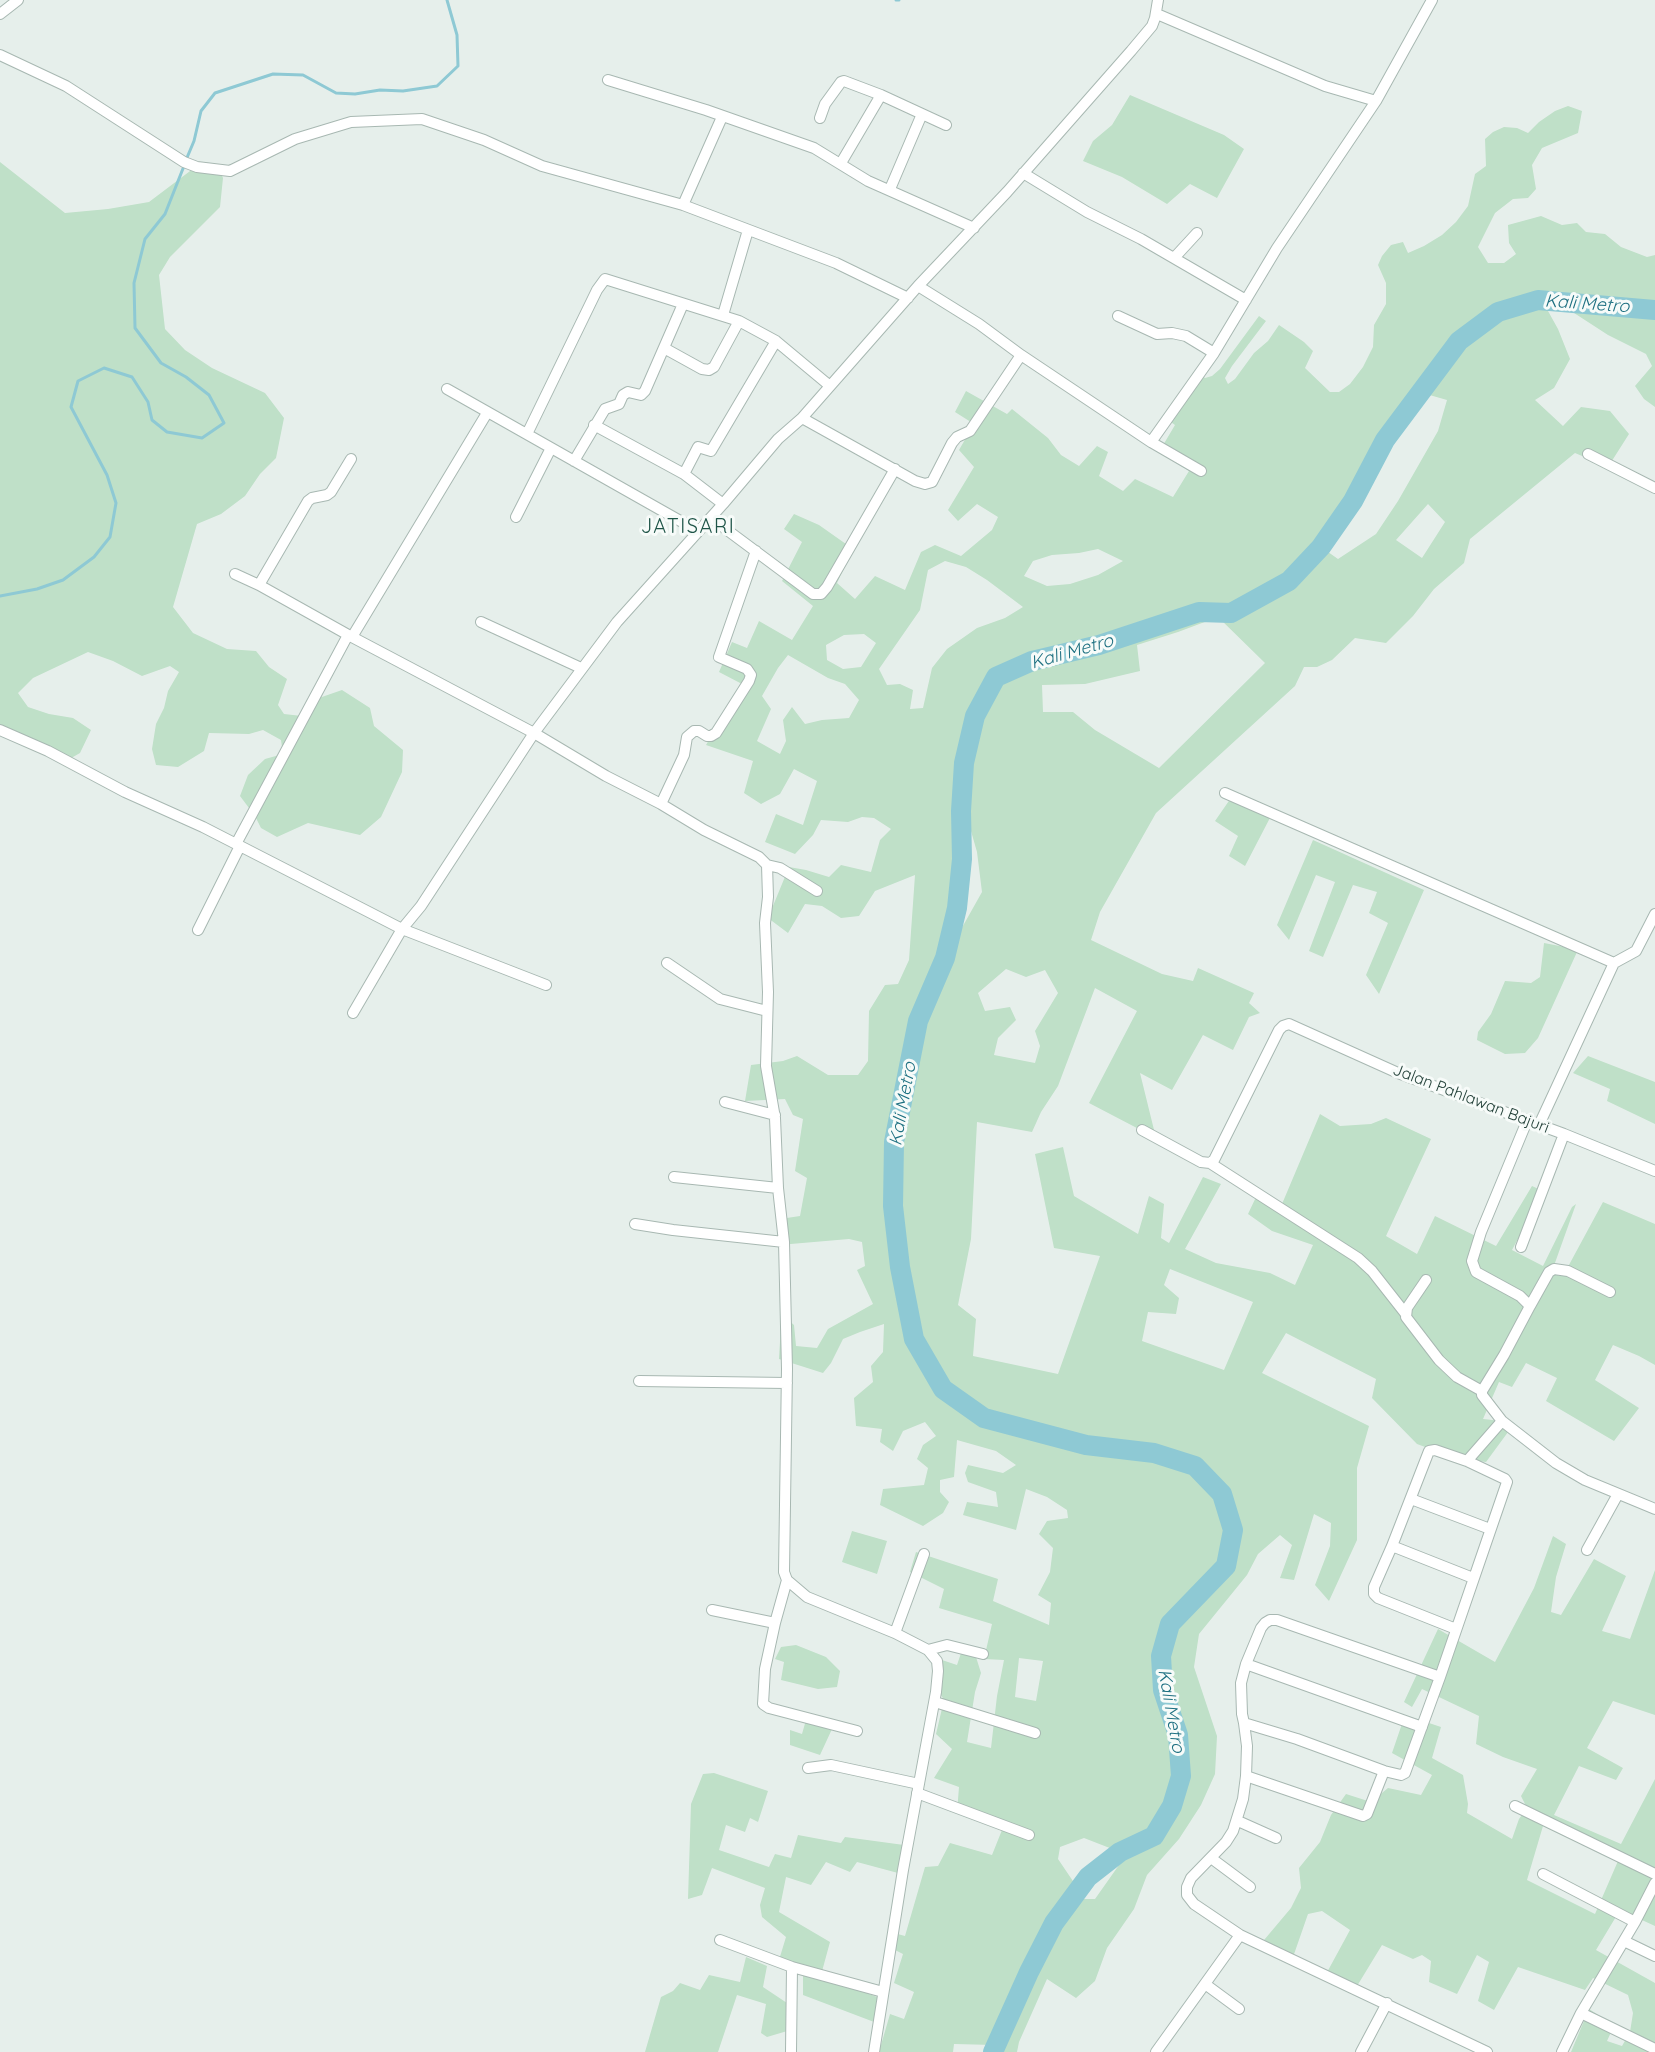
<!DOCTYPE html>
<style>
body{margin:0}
canvas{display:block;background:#e6efeb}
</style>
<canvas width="1655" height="2052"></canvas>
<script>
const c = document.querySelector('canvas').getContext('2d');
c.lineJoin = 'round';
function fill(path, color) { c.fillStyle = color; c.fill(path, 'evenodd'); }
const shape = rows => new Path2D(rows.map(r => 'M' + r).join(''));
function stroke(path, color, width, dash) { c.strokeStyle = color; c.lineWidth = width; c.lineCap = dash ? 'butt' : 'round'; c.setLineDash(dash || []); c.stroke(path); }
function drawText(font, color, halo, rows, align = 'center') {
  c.font = font + ' Quicksand,sans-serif'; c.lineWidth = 6; c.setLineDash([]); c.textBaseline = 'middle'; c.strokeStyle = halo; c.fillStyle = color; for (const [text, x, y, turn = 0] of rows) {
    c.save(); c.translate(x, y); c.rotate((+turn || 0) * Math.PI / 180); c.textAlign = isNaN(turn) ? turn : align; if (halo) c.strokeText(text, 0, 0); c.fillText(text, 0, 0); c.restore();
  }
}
const green = shape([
 [1130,95,1224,135,1244,149,1217,198,1190,184,1167,204,1122,177,1083,161,1093,141,1112,125],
 [1568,106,1582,111,1578,133,1542,148,1532,165,1536,189,1528,198,1513,199,1495,213,1478,247,1488,263,1504,263,1516,254,1509,243,1508,225,1541,216,1562,225,1577,223,1586,232,1605,234,1621,247,1647,257,1655,255,1655,407,1644,399,1635,386,1652,366,1646,354,1608,335,1571,311,1548,311,1558,329,1570,359,1554,388,1535,400,1563,426,1581,407,1610,411,1629,434,1608,467,1575,453,1470,539,1464,563,1434,589,1413,616,1386,643,1355,638,1332,660,1317,667,1304,667,1295,686,1156,813,1100,912,1091,940,1162,974,1193,981,1198,968,1254,993,1249,1003,1260,1013,1249,1017,1233,1050,1203,1035,1172,1090,1140,1073,1156,1138,1089,1103,1137,1011,1095,988,1058,1086,1041,1112,1032,1132,977,1122,971,1239,958,1305,976,1319,973,1356,1058,1374,1100,1256,1054,1248,1035,1154,1063,1147,1074,1196,1138,1234,1149,1196,1164,1204,1161,1238,1169,1243,1203,1177,1221,1184,1185,1249,1216,1263,1270,1273,1295,1285,1313,1245,1272,1231,1248,1214,1257,1195,1282,1204,1320,1114,1340,1126,1371,1124,1386,1118,1431,1139,1386,1236,1417,1254,1435,1216,1496,1246,1532,1186,1543,1191,1512,1250,1543,1266,1572,1207,1576,1204,1551,1274,1563,1276,1603,1202,1655,1224,1655,1365,1639,1356,1613,1345,1595,1380,1639,1408,1614,1441,1546,1401,1557,1378,1526,1363,1512,1387,1499,1382,1483,1419,1502,1421,1511,1428,1486,1462,1455,1458,1417,1444,1372,1398,1376,1379,1286,1333,1262,1373,1369,1426,1357,1468,1357,1540,1329,1601,1315,1585,1330,1546,1331,1523,1314,1514,1294,1580,1280,1578,1292,1545,1280,1535,1258,1554,1247,1575,1199,1634,1194,1667,1217,1736,1215,1774,1201,1805,1179,1839,1147,1875,1134,1909,1107,1948,1095,1981,1076,1998,1047,1979,1019,2042,1017,2052,993,2052,994,2045,954,2044,953,2052,879,2052,890,2014,904,2019,914,1992,894,1983,903,1954,889,1947,894,1933,905,1936,925,1867,938,1866,950,1843,992,1855,1002,1830,957,1812,959,1787,934,1778,952,1749,936,1734,944,1700,941,1695,941,1662,942,1660,957,1665,961,1653,976,1657,981,1673,975,1692,967,1742,991,1748,997,1696,1004,1660,984,1659,992,1624,939,1608,944,1589,910,1572,916,1552,998,1579,993,1601,1049,1625,1051,1603,1038,1595,1050,1572,1053,1548,1039,1534,1047,1521,1068,1518,1067,1510,1047,1497,1026,1489,1016,1530,963,1515,967,1502,998,1507,996,1492,968,1482,965,1473,968,1465,1003,1473,1016,1465,996,1451,957,1440,954,1477,940,1480,940,1492,949,1502,943,1513,923,1526,880,1505,883,1489,924,1485,928,1468,917,1459,923,1445,936,1436,925,1422,903,1431,893,1451,880,1442,882,1429,856,1426,854,1398,873,1382,871,1366,883,1352,884,1324,860,1332,843,1339,831,1363,823,1373,779,1359,781,1324,786,1318,794,1325,796,1346,817,1348,828,1329,873,1304,857,1270,865,1266,862,1242,849,1239,779,1245,780,1219,800,1216,807,1178,795,1171,803,1119,793,1115,785,1099,745,1101,751,1065,783,1061,797,1056,828,1075,858,1075,868,1061,869,1011,885,985,898,984,909,960,915,875,875,891,859,916,841,918,822,906,805,904,788,933,768,918,789,867,806,870,829,877,841,865,871,872,880,840,891,829,874,818,862,817,848,822,821,820,813,835,795,854,765,842,776,814,803,825,817,781,794,769,780,794,761,804,744,793,753,761,706,745,742,684,719,672,732,642,747,648,759,621,792,640,813,606,782,581,802,542,784,529,794,514,819,525,853,549,837,583,855,599,875,576,905,590,921,552,935,545,961,556,992,530,998,517,977,504,958,521,948,510,974,467,959,450,974,424,955,412,966,391,1007,414,1012,409,1048,438,1061,455,1079,466,1097,446,1108,452,1099,476,1123,491,1135,479,1173,497,1189,471,1159,452,1175,425,1168,420,1197,371,1205,378,1212,376,1220,369,1259,316,1266,321,1232,366,1225,378,1228,384,1235,379,1254,353,1268,341,1279,325,1304,342,1313,351,1305,368,1330,392,1339,392,1350,384,1363,367,1373,347,1374,325,1386,304,1386,283,1378,265,1382,256,1391,245,1403,242,1408,253,1424,246,1442,235,1456,222,1468,206,1475,174,1486,166,1485,139,1493,132,1504,127,1517,128,1528,133,1539,122,1555,111],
 [1419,392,1447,400,1438,431,1398,501,1376,534,1338,559,1321,547,1353,501,1385,440],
 [1428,504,1445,522,1422,558,1396,540],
 [1098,549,1123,561,1098,575,1070,584,1047,586,1024,576,1033,561,1052,555,1079,553],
 [945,561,966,567,987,580,1023,607,1005,618,977,628,947,649,932,668,923,708,910,709,913,690,900,684,887,685,879,669,920,610,928,570],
 [1218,617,1265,663,1159,768,1095,730,1073,712,1043,712,1042,685,1085,684,1140,671,1137,645,1178,632],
 [864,634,876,643,861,667,843,669,827,660,826,645,844,635],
 [788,655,828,678,845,684,859,700,849,718,822,720,805,724,792,707,783,720,786,741,780,754,757,741,771,709,762,696,778,668],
 [965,810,977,852,982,892,946,956,957,908,962,859,961,811],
 [1006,969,1026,977,1045,970,1058,993,1035,1031,1040,1046,1035,1063,994,1055,998,1038,1016,1020,1010,1007,985,1011,978,993],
 [1170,1269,1253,1302,1224,1370,1142,1341,1148,1312,1176,1314,1179,1298,1164,1285],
 [1019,1658,1043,1661,1036,1701,1015,1697],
 [1084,1838,1120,1852,1131,1848,1095,1899,1072,1899,1079,1890,1058,1859,1060,1847],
 [0,162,65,213,108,209,149,202,202,162,218,166,223,178,220,207,170,257,159,275,165,329,185,350,212,368,265,393,284,418,276,458,260,474,245,496,221,514,197,524,173,607,193,633,227,649,256,651,269,667,287,679,278,705,284,714,302,716,319,698,342,690,370,708,374,726,403,750,402,772,381,817,360,835,308,823,277,837,261,828,255,816,240,796,248,775,265,759,283,754,281,740,263,730,249,734,209,733,204,751,178,767,156,765,152,749,156,724,164,708,168,691,179,672,170,666,142,676,113,661,88,652,33,678,18,693,28,707,49,714,73,718,91,730,80,753,66,761,0,730],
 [1233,795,1272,814,1245,866,1229,856,1238,836,1215,821],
 [1313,840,1424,890,1379,994,1366,975,1388,923,1369,913,1377,892,1353,885,1323,957,1309,951,1335,882,1316,875,1289,940,1277,925],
 [1544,943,1570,948,1577,952,1538,1038,1525,1053,1505,1054,1477,1040,1478,1032,1491,1014,1505,981,1531,983,1540,977],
 [1588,1056,1655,1082,1655,1124,1607,1101,1610,1089,1573,1073],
 [852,1531,887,1541,877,1574,842,1562],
 [1553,1536,1566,1544,1556,1577,1551,1612,1561,1615,1594,1559,1626,1576,1602,1631,1630,1639,1655,1570,1655,1715,1613,1701,1587,1748,1623,1768,1616,1780,1579,1766,1554,1815,1621,1844,1655,1779,1655,1926,1620,1910,1596,1950,1655,1983,1655,2052,1571,2052,1589,2009,1606,2020,1612,2030,1607,2041,1622,2046,1630,2032,1633,2013,1628,1995,1593,1978,1585,1990,1518,1967,1494,2010,1478,2001,1489,1962,1477,1955,1457,1994,1429,1982,1431,1961,1422,1955,1413,1959,1382,1945,1354,1991,1325,1976,1350,1930,1322,1911,1308,1914,1292,1960,1259,1946,1291,1908,1301,1888,1299,1868,1320,1842,1331,1815,1346,1794,1371,1802,1388,1788,1421,1795,1432,1775,1392,1753,1405,1715,1441,1727,1432,1758,1463,1775,1468,1804,1467,1813,1512,1839,1519,1819,1527,1808,1521,1796,1537,1769,1503,1757,1476,1744,1479,1716,1422,1689,1412,1707,1404,1702,1438,1629,1495,1662,1534,1588],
 [1543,1826,1618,1861,1595,1914,1527,1880],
 [796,1645,826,1657,840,1671,837,1687,818,1689,781,1680,784,1662,775,1659,781,1647],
 [806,1720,832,1729,820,1755,790,1745,790,1730,802,1734],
 [714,1773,768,1791,758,1822,750,1818,745,1832,726,1825,719,1850,769,1867,775,1854,791,1858,798,1835,841,1843,845,1837,904,1845,898,1873,857,1862,850,1872,826,1862,811,1885,786,1877,779,1912,830,1942,821,1975,887,2001,882,2025,803,1995,803,1973,779,1960,786,1937,762,1917,760,1905,765,1888,712,1868,702,1895,688,1899,691,1804,703,1774],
 [746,1957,767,1966,763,1987,796,2009,794,2029,767,2037,761,2033,766,2004,737,1995,718,2052,645,2052,661,1997,673,1991,680,1983,700,1990,709,1975,740,1982]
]);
const stream = shape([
 [896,0,899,0],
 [186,160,194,141,201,111,215,93,273,74,303,75,336,93,355,94,380,90,403,91,437,86,458,66,457,35,447,0],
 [0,596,37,589,63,580,94,557,110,537,116,503,107,475,71,407,78,381,104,368,132,377,148,402,152,420,167,432,202,438,224,423,209,395,186,377,161,363,135,328,134,283,145,239,165,214,184,166]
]);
const river = shape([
 [993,2052,1029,1972,1054,1923,1088,1877,1120,1852,1154,1836,1172,1806,1181,1776,1178,1735,1163,1690,1161,1656,1170,1624,1226,1566,1233,1530,1222,1494,1195,1466,1154,1453,1086,1445,984,1418,943,1389,914,1339,900,1267,893,1206,894,1142,918,1021,945,958,957,908,962,859,961,811,964,763,975,716,996,677,1032,661,1099,645,1199,612,1231,613,1289,581,1321,547,1353,501,1385,440,1459,341,1498,312,1538,300,1655,310]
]);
const minor = shape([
 [0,14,18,0],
 [0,55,66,86,184,162,197,167,230,171,295,139,351,122,422,119,484,140,542,166,683,205,836,263,908,298],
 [608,80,706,110,814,148,868,181,974,228],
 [1376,101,1432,0],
 [820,118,825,104,841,82,844,81,881,95,946,125],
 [841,163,881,95],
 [1023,173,1087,212,1141,239,1246,300],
 [890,189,922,114],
 [683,205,722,117],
 [1174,258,1197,233],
 [918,286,979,324,1021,355,1151,442,1214,353,1277,248,1376,101,1325,86,1157,14],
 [723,315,748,230],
 [1118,316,1157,334,1172,333,1186,336,1214,353],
 [664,348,702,369,709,370,714,367,739,321],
 [447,389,698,531],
 [802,418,915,481,925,484,932,482,952,443,957,437,970,431,1021,355],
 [594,425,684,474],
 [527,434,597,290,605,279,739,321,776,341,830,386],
 [1151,442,1201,471],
 [1588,454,1655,488],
 [574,461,605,409,619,404,623,395,628,392,641,395,645,391,683,304],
 [723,504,684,474,698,447,711,451,776,341],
 [516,517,551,448],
 [711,518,813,594,821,594,827,587,895,469],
 [235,574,259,585,352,637,534,733,606,776,661,804,704,830,759,857,767,865,768,897,765,923,768,992,766,1066,775,1118,778,1188,784,1242,787,1369,784,1572,787,1580,807,1597,895,1633,928,1650,937,1661,938,1671,936,1692,903,1870,874,2052],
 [259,585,308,501,312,498,327,495,331,492,351,459],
 [481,622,581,668],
 [352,637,487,413],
 [0,730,48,751,125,792,203,827,402,929,421,906,534,733,617,622,723,504,778,439,802,418,918,286,1007,192,1131,51,1152,26,1155,18,1158,0],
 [1225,793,1614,963],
 [661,804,684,755,687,737,694,731,699,731,707,736,711,736,716,733,749,681,751,675,747,669,719,657,756,551],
 [236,844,348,635],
 [767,865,780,868,817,891],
 [198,930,240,846],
 [667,963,720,999,767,1011],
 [353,1013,402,929,546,985],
 [725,1102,775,1115],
 [1527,1121,1481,1232,1472,1261,1476,1272,1520,1296,1530,1306,1504,1355,1482,1391,1482,1395,1502,1421,1556,1463,1585,1480,1655,1509],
 [1539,1125,1614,963,1636,951,1655,914],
 [1142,1130,1201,1162,1210,1163,1214,1160,1279,1030,1283,1026,1289,1024,1398,1073,1564,1134,1655,1171],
 [1210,1163,1358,1258,1372,1271,1405,1313],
 [674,1177,778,1188],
 [635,1224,673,1230,784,1242],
 [1521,1247,1564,1134],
 [1426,1280,1407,1308,1406,1317,1439,1360,1457,1377,1482,1391],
 [1530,1306,1549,1272,1554,1269,1568,1271,1610,1292],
 [639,1381,787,1383],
 [1467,1461,1502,1421],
 [1411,1499,1490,1529],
 [1392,1546,1374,1587,1374,1594,1378,1598,1456,1629],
 [1587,1550,1618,1494],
 [787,1580,775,1623,765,1669,763,1704,769,1708,857,1731],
 [712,1610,775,1623],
 [895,1633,924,1554],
 [928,1650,947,1645,983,1654],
 [1246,1664,1422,1727],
 [1440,1677,1277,1620,1270,1620,1265,1623,1261,1628,1246,1664,1241,1683,1242,1714,1244,1723,1297,1739,1384,1771,1401,1775,1405,1773,1440,1677,1507,1482,1505,1479,1467,1461,1435,1450,1429,1451,1392,1546,1473,1578],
 [935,1702,1035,1733],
 [1244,1723,1247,1746,1246,1776],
 [808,1768,831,1765,919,1784],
 [1384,1771,1367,1814,1363,1816,1246,1776,1243,1799,1233,1831,1226,1842,1191,1878,1187,1887,1187,1895,1194,1904,1240,1935,1487,2052],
 [917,1793,1029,1835],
 [1515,1806,1655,1874],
 [1238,1821,1276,1838],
 [1211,1858,1250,1887],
 [1543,1874,1635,1922],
 [720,1940,792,1967,883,1992],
 [1624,1941,1655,1956],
 [1205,1984,1239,2009],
 [1581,2013,1655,2049],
 [791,2052,792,1967],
 [1156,2052,1240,1935],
 [1361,2052,1387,2003],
 [1562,2052,1581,2013,1635,1922,1655,1883]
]);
const streetNames = [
 ["Jalan Pahlawan Bajuri",1471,1099,21]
];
const waterNames = [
 ["Kali Metro",1587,304,4],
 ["Kali Metro",1072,652,-16],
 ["Kali Metro",903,1104,-80],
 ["Kali Metro",1171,1711,80]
];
const quarterNames = [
 ["JATISARI",688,527]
];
fill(green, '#bfe0c8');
stroke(stream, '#8ec9d4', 3);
stroke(river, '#8ec9d4', 20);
stroke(minor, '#a8b8b2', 12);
stroke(minor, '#fff', 10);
drawText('16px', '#24423a', '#f7fbf9', streetNames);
drawText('italic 18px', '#1c6f80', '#f7fbf9', waterNames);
c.letterSpacing = '1.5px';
drawText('20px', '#1f5548', '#f7fbf9', quarterNames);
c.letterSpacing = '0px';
</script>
